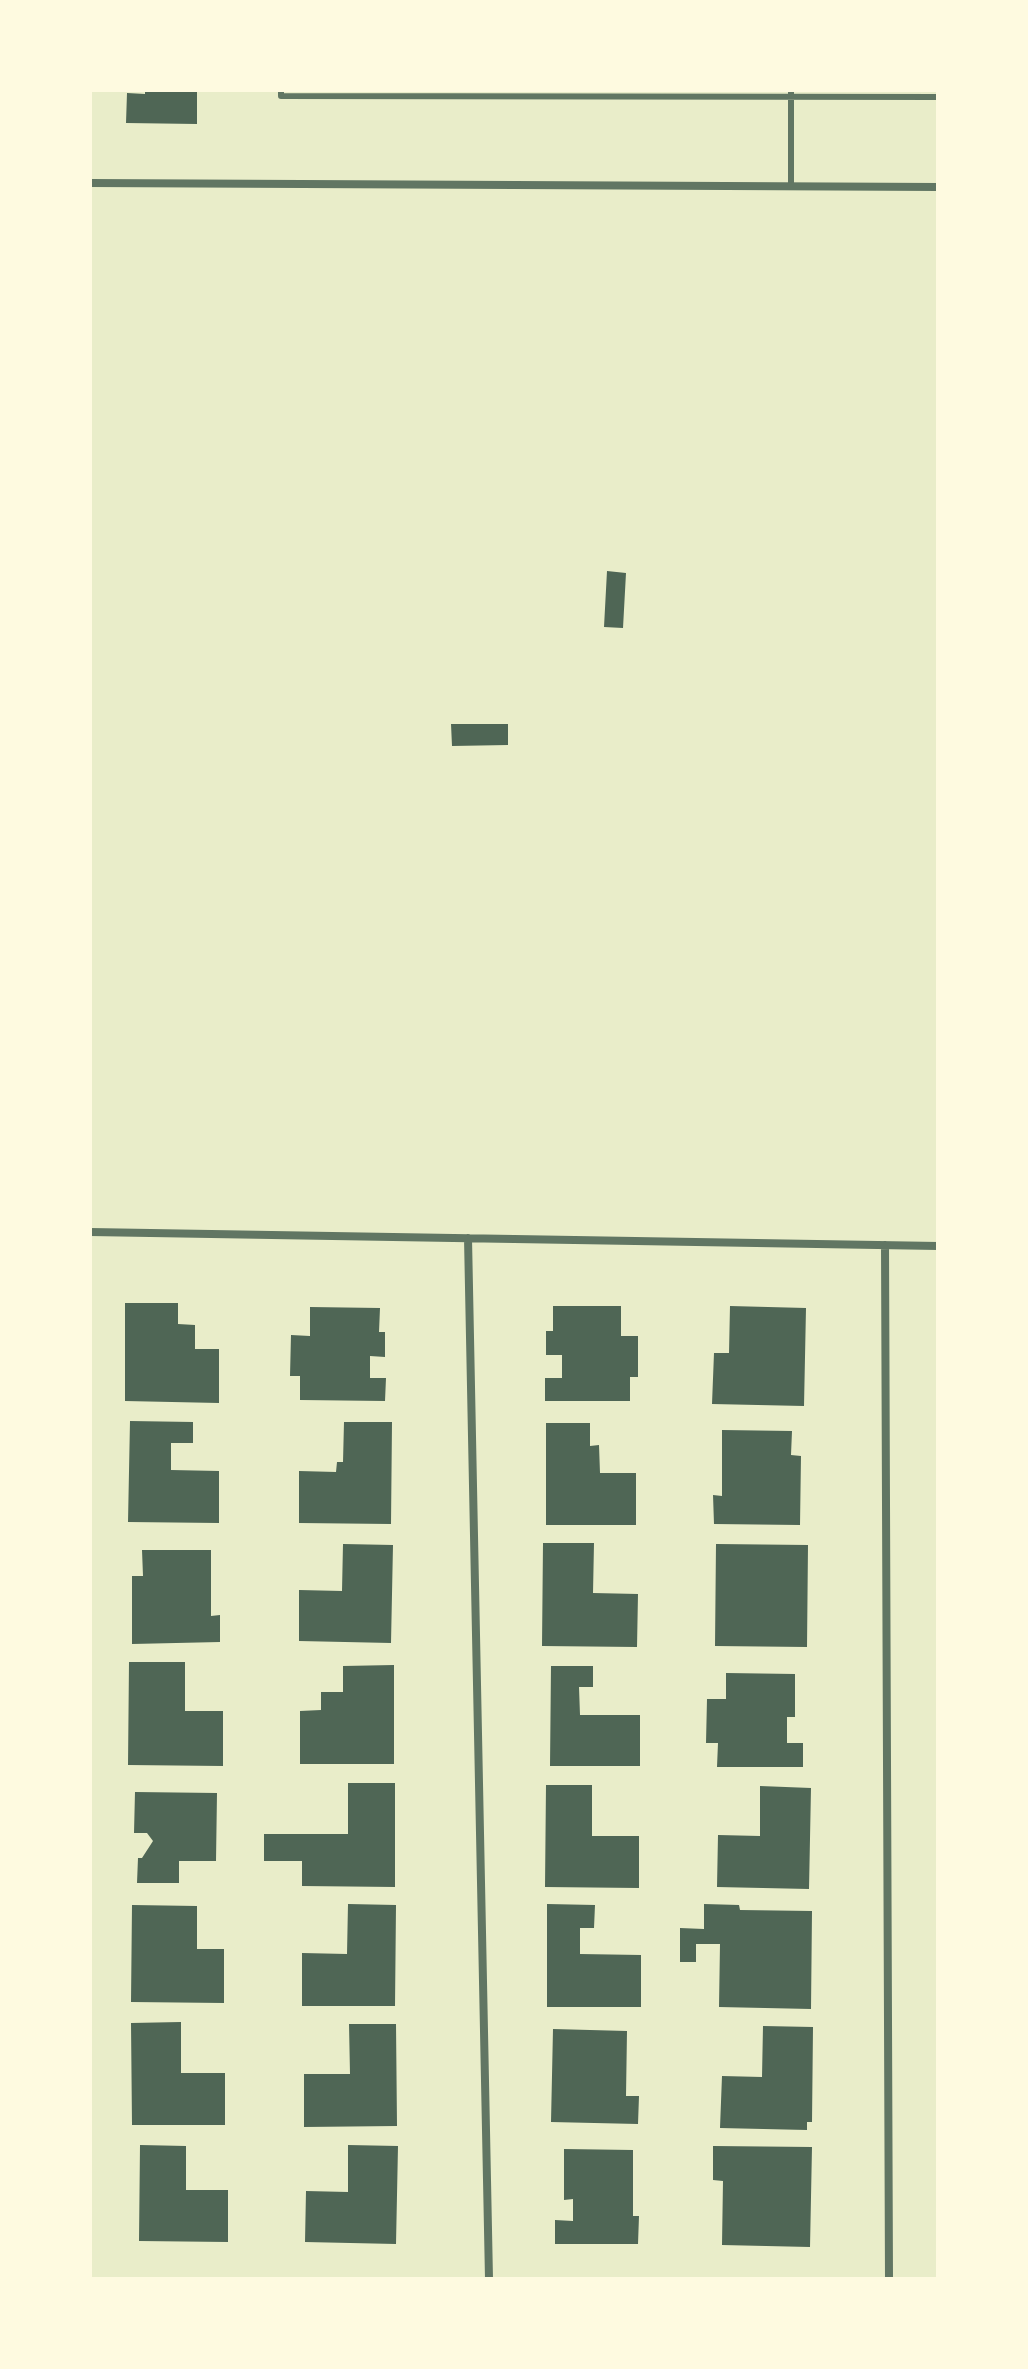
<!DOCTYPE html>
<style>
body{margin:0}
#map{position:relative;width:1028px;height:2369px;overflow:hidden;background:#e9edc9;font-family:Commissioner,sans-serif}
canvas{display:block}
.frame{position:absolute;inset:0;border:92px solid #fefae0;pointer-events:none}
</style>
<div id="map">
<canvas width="1028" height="2369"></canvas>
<div class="frame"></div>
</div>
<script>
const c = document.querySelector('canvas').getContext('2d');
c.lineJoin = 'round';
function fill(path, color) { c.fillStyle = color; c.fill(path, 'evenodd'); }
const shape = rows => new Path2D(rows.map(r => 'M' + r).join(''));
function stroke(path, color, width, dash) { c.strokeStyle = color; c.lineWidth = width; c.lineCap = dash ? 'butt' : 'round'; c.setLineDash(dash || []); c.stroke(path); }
const building = shape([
 [145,90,197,90,197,124,126,123,127,93,145,94],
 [607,571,626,573,623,628,604,627],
 [451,724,508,724,508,745,452,746],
 [125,1303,178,1303,178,1324,195,1325,195,1349,219,1349,219,1403,125,1401],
 [553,1306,621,1306,621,1336,638,1336,638,1377,630,1377,630,1401,545,1401,545,1378,562,1378,562,1355,546,1355,546,1331,553,1331],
 [730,1306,806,1308,804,1406,712,1404,714,1353,729,1353],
 [310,1307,380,1308,379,1332,385,1332,385,1357,370,1356,370,1378,386,1378,385,1401,300,1400,300,1376,290,1376,291,1335,310,1336],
 [130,1421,193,1422,193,1443,171,1443,171,1470,219,1471,219,1523,128,1522],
 [344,1422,392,1422,391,1524,299,1523,299,1471,336,1472,337,1462,343,1462],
 [546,1423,590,1423,590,1446,599,1445,600,1473,636,1473,636,1525,546,1525],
 [722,1430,792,1431,791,1455,801,1456,800,1525,714,1524,713,1495,722,1496],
 [543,1543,594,1543,593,1593,638,1594,637,1647,542,1646],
 [343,1544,393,1545,391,1643,299,1641,299,1590,342,1591],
 [716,1544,808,1545,807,1647,715,1646],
 [142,1550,211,1550,211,1616,220,1615,220,1642,132,1644,132,1576,143,1576],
 [129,1662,185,1662,185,1711,223,1711,223,1766,128,1765],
 [394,1665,394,1764,300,1764,300,1711,321,1710,321,1692,343,1692,343,1666],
 [551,1666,593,1666,593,1687,579,1687,580,1715,640,1715,640,1766,550,1766],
 [726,1673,795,1674,795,1717,787,1717,787,1743,803,1743,803,1767,717,1767,718,1743,706,1743,707,1699,726,1699],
 [348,1783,395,1783,395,1887,302,1886,302,1861,264,1861,264,1834,348,1834],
 [546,1785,592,1785,592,1836,639,1836,639,1888,545,1887],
 [760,1786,811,1788,809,1889,717,1887,718,1835,760,1836],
 [135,1792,217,1793,216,1861,179,1861,179,1883,137,1883,138,1858,142,1858,153,1841,147,1833,134,1833],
 [348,1904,396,1905,395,2006,302,2006,302,1953,347,1954],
 [547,1904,595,1905,594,1928,580,1928,580,1954,641,1955,641,2007,547,2007],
 [704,1904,739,1905,740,1910,812,1911,811,2009,719,2007,720,1944,696,1944,696,1962,680,1962,680,1928,704,1929],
 [132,1905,197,1906,197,1949,224,1949,224,2003,131,2002],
 [181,2022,181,2073,225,2073,225,2125,132,2125,131,2023],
 [349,2024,396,2024,397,2126,304,2127,304,2074,350,2074],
 [763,2026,813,2027,812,2122,807,2122,807,2130,720,2128,722,2076,762,2077],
 [553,2029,627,2031,626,2096,639,2096,638,2124,551,2122],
 [140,2145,186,2146,186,2190,228,2190,228,2242,139,2241],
 [348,2145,398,2146,396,2244,305,2242,306,2191,348,2192],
 [713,2146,812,2147,810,2247,722,2245,723,2181,713,2180],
 [564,2149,633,2150,633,2216,639,2216,638,2244,555,2244,555,2220,573,2221,573,2199,564,2200]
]);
const service = shape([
 [281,90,281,96,938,97],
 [791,186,791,90]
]);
const minor = shape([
 [90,183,938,187],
 [90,1232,938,1246],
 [468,1238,489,2279],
 [885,1245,889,2279]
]);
fill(building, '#4f6655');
stroke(service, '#617663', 6);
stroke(minor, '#617663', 8);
</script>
